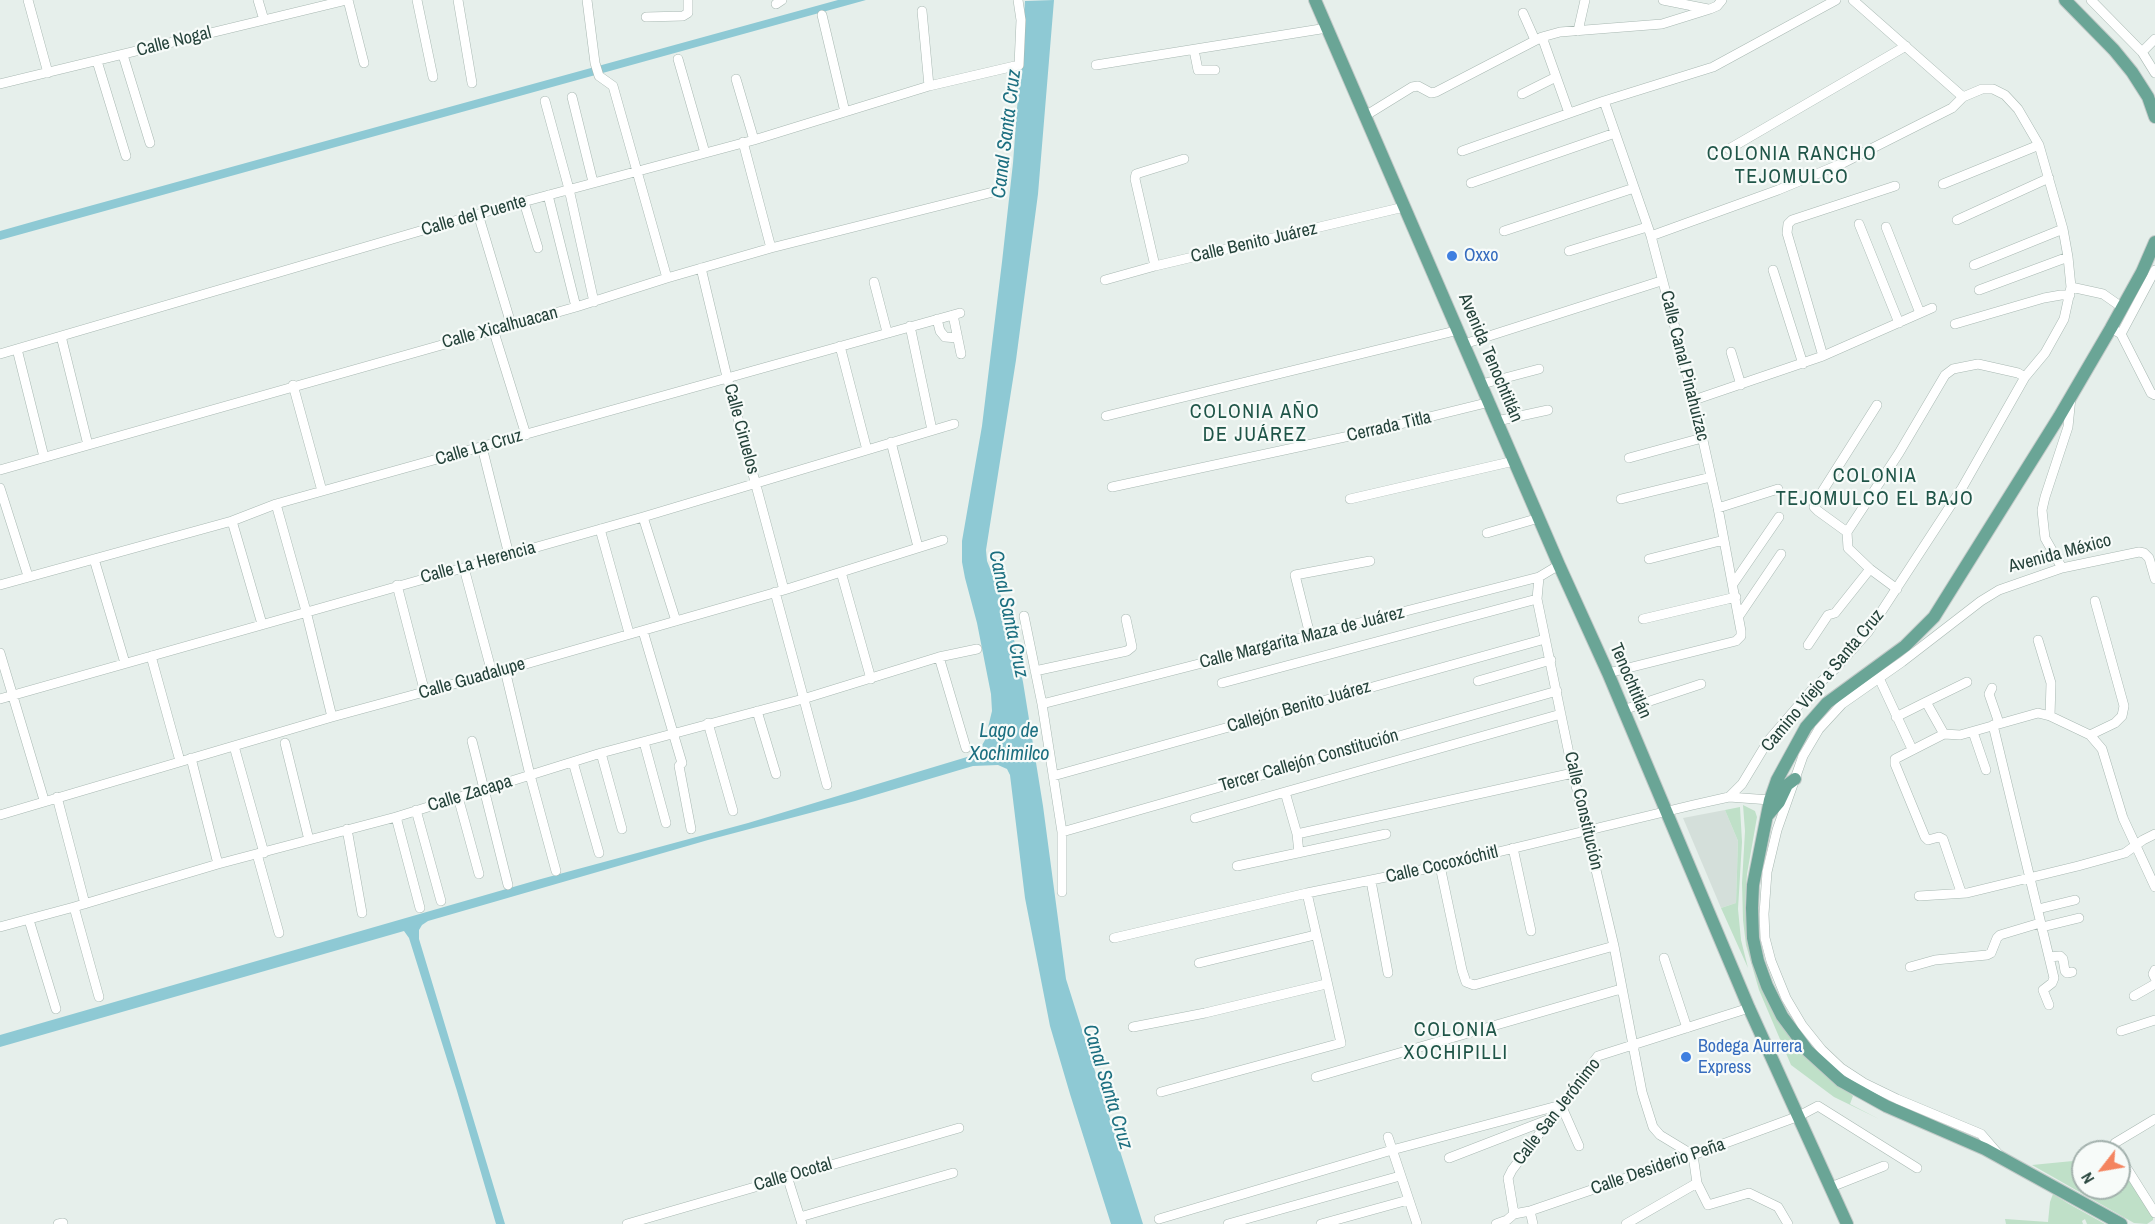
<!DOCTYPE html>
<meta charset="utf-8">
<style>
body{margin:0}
#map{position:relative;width:2155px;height:1224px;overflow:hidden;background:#e6efeb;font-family:"Archivo Narrow",sans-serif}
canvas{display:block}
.north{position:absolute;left:2071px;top:1140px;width:60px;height:60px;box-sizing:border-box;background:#f7fbf9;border:2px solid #a3b1ad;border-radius:50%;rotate:239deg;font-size:16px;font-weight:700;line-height:24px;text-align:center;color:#24423a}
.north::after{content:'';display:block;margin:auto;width:21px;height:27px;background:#f4845f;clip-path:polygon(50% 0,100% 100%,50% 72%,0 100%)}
</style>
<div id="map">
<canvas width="2155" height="1224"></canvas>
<div class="north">N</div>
</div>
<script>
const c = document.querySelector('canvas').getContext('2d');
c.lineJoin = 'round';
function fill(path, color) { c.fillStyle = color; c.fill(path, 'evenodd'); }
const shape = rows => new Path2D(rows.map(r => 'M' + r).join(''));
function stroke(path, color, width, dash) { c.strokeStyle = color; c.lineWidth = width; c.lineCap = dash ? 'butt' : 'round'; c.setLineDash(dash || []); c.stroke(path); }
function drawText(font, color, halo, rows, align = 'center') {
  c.font = font + ' "Archivo Narrow",sans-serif'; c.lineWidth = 4.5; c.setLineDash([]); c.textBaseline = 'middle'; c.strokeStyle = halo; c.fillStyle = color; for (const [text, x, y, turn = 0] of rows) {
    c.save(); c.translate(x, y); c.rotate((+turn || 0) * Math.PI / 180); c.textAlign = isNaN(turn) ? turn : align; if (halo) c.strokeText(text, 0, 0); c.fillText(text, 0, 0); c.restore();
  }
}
const built = shape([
 [1725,810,1738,841,1736,903,1721,908,1683,818]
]);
const green = shape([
 [1743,805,1755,811,1757,817,1747,874,1745,906,1749,943,1762,988,1786,1032,1812,1063,1853,1096,1850,1104,1879,1119,1834,1097,1791,1065,1759,990,1746,945,1743,920,1742,883,1745,831],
 [1740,807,1742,842,1738,909,1741,940,1748,968,1721,908,1736,903,1738,841,1725,810],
 [2083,1160,2083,1188,2119,1188,2119,1165,2153,1216,2153,1220,2147,1224,2134,1223,2032,1165],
 [2053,1194,2069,1204,2105,1224,2087,1224,2085,1219,2082,1221,2083,1224,2006,1224,2005,1219,2048,1222,2050,1202]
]);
const water = shape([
 [838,0,866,0,0,240,0,231,46,218],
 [1054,0,1038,194,1016,360,986,550,987,561,1000,593,1013,635,1023,682,1043,806,1066,979,1143,1224,1111,1224,1070,1094,1050,1026,1025,898,1010,775,1007,769,998,765,973,766,855,801,708,840,428,921,422,925,419,930,419,939,505,1224,496,1224,457,1091,409,938,404,931,0,1047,0,1035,541,879,748,823,977,754,985,740,992,711,991,694,977,623,965,578,962,562,962,541,982,426,1002,262,1013,163,1025,1]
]);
const minor = shape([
 [28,0,48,73],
 [258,0,264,20],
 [348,0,364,63],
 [417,0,433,77],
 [458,0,472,83],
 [587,0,595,63,599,76,613,86,667,278],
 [1663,0,1708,9],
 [1853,0,1963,97],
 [2091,0,2142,52,2155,73],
 [776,4,782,0],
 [922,11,929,86],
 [1523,13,1535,40],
 [822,15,845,112],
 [646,17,683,16,688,13,688,0],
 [1578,31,1585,0],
 [1542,37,1569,113],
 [1194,50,1198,70,1215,70],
 [2142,52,2155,39],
 [123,55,150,143],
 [678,59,705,153],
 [97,61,126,156],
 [1096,65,1327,28],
 [736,79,754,140],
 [0,84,347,0],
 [1522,94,1556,77],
 [572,97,593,182],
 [545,101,569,189,594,302],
 [1604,101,1651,236,1694,400,1718,508,1741,631,1741,636,1736,641,1608,673],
 [1365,116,1412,87,1418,86,1431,93,1436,92,1542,37,1560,32,1662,24,1710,9,1717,6,1722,0],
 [743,142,771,248],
 [1729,149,1906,46],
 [1462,151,1604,101,1713,67,1836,0],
 [1471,183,1615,133],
 [1943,184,2039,145],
 [548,195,576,307],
 [524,202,538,248],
 [478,214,511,324],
 [1957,220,2049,178],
 [1859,224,1899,323],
 [1886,227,1920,313],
 [1504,231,1634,188],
 [1651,236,1778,190,1843,163,1952,108,1963,97,1982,89,1993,89,2005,95,2018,109,2039,145,2063,229,2068,257,2071,287,2064,319,2045,353,2025,377,1962,488,1868,632,1836,668,1811,691,1768,741,1742,784,1729,797],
 [1569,251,1647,227],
 [1974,265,2063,229],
 [1155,266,1135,179,1136,174,1184,159],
 [701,268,727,377,784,590],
 [1773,270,1803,364],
 [1105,280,1155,266,1404,207],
 [874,282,887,332],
 [2071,287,2103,294,2123,308],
 [1979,290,2068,257],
 [953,315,961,354],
 [937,319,940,331,945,337,958,338],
 [1955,324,2044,298,2061,295,2070,295],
 [910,326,932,430],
 [2111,328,2121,334,2151,393,2155,395],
 [493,329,526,435],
 [2121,334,2155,270],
 [61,336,88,445],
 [1464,344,1661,281],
 [840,346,867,450],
 [17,349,44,457],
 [1731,352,1741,385],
 [0,354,478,214,754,140,929,86,1019,65,1021,20,1018,0],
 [1823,356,1787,233,1788,224,1792,220,1895,186],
 [1482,384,1539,369],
 [293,385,322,491],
 [1694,400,1823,356,1932,308],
 [1106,416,1459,330],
 [1497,421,1548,410],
 [891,442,918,547],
 [482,447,509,555],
 [1629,458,1702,438],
 [0,470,576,307,667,278,771,248,1001,190],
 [1112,487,1368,432,1490,402],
 [0,488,28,576],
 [1350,499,1514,461],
 [1621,499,1711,477],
 [276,504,306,611,332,717],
 [1718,508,1778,489],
 [643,517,676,621],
 [232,521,262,624],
 [600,529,629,633],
 [1847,532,1818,511,1814,507,1815,503,1877,405],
 [1487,533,1539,518],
 [94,559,125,663],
 [1649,559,1724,540],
 [464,568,492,673],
 [2062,568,2045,538,2042,510,2045,497,2068,427,2071,397],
 [841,572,871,679],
 [1539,577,1537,599,1573,773,1614,946,1642,1092,1653,1127,1660,1135,1693,1155,1697,1183,1708,1205,1749,1193,1778,1207,1788,1224],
 [1733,584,1779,517],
 [0,585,232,521,276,504,960,313],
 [397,585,425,693],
 [1897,589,1870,569,1848,548,1847,532,1899,453,1945,375,1953,369,1978,364,2018,373,2025,377],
 [775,592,827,785],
 [1024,616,1042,704,1062,832,1062,892],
 [1739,616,1781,554],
 [1643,619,1736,597],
 [643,631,682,763,679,766,691,829],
 [1310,635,1295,575,1370,561],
 [2038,640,2051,683,2050,716],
 [1808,645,1828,615,1835,613,1870,569],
 [0,653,44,800],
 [151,656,180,761],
 [939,657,966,748],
 [505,670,530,775,556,871],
 [1035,671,1127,651,1132,647,1126,619],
 [1879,678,1912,749],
 [1478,681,1551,660],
 [1222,683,1537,599],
 [1992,688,1989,694,1999,723],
 [0,699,643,517,954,424],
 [1926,702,1967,682],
 [1042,704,1539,577,1559,565],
 [1623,710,1701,684],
 [757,711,776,774],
 [1896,717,1926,702,1944,734],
 [708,723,733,811],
 [1993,725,2049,957,2060,956,2063,959,2065,971,2067,973,2072,972],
 [1973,732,1986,770],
 [2090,735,2115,723,2122,716,2124,706,2095,601],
 [472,741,508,885],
 [644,742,666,823],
 [285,743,309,840],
 [234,746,264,853],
 [601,753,622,829],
 [191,758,218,864],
 [573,762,599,853],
 [1053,776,1545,639],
 [1285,792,1561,714],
 [57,797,85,904],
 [458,797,479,874],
 [416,810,441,901],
 [0,815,332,717,505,670,784,590,943,540],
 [396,817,420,908],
 [1195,818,1285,792,1297,834,1299,853],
 [347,829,362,913],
 [1062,832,1557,691],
 [1297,834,1573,773],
 [1513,848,1531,931],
 [257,854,279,933],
 [1237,866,1386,834],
 [1440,866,1462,970,1466,982,1474,985,1614,946],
 [1371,881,1388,973],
 [1961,892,1943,839,1939,837,1928,840,1925,837,1895,764,1895,759,1944,734,1960,735,2038,713,2050,716,2090,735,2102,749,2123,818,2155,887],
 [1919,896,1967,893,2078,866,2125,853,2143,840,2155,834],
 [74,907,99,997],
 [2038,909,2075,900],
 [29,920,56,1009],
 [0,927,74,907,218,864,396,817,601,753,803,699,939,657,977,649],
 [2042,927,2079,918],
 [1114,938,1307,893,1440,866,1693,805,1729,797,1770,800],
 [2049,957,2054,978,2052,983,2043,990,2049,1005],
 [1664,958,1687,1028],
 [1199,963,1315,935],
 [1910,967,1935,960,1987,955,1991,953,1997,938,2000,935,2040,923],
 [2155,970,2153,974,2155,978],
 [2134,996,2155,984],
 [1133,1027,1205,1013,1326,984],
 [2121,1031,2155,1020],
 [1316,1077,1621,989],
 [1161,1092,1341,1043,1307,893],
 [1388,1137,1417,1224],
 [2117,1152,2114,1147,2115,1143,2155,1119],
 [2000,1156,1981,1134,1897,1099,1864,1083,1841,1068,1822,1050,1802,1025,1786,998,1771,961,1765,938,1764,914,1767,872,1777,830,1803,756,1819,729,1842,704,1902,662,1981,601,1999,590,2062,568,2139,552,2144,553,2149,558,2155,579],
 [2119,1156,2155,1213],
 [1449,1158,1550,1119],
 [787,1176,802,1224],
 [1831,1187,1884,1166],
 [1530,1211,1533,1224],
 [1514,1214,1508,1178,1512,1170,1598,1056,1749,1008],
 [800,1217,953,1173],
 [1159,1219,1392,1150,1561,1105,1579,1146],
 [58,1224,63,1223],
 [627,1224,959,1128],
 [1228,1224,1400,1176],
 [1321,1224,1408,1200],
 [1496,1224,1507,1220,1514,1214,1530,1211,1693,1155,1799,1116,1818,1106,1917,1168],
 [1626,1224,1697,1183]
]);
const major = shape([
 [1315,0,1559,565,1608,673,1749,1008,1847,1224],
 [2065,0,2114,50,2132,72,2148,97,2155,117],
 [1767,816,1779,802,1787,785,1795,779],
 [2121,1224,1985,1149,1886,1106,1841,1081,1808,1051,1782,1016,1767,986,1758,961,1753,938,1752,908,1753,885,1770,800,1777,780,1806,727,1827,703,1905,646,1934,617,2059,417,2111,328,2142,272,2155,242]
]);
const markers = [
 [1452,256,6,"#3f7fe0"],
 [1686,1057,6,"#3f7fe0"]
];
const streetNames = [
 ["Calle Nogal",174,42,-14],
 ["Calle del Puente",474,216,-16],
 ["Calle Benito Juárez",1254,243,-13],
 ["Calle Xicalhuacan",500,328,-15],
 ["Avenida Tenochtitlán",1490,358,67],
 ["Calle Canal Pinahuizac",1684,366,76],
 ["Cerrada Titla",1389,427,-13],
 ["Calle Ciruelos",741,429,75],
 ["Calle La Cruz",479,448,-16],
 ["Avenida México",2060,554,-15],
 ["Calle La Herencia",478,563,-15],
 ["Calle Margarita Maza de Juárez",1302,638,-14],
 ["Calle Guadalupe",472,679,-16],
 ["Tenochtitlán",1630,681,67],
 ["Camino Viejo a Santa Cruz",1823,681,-50],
 ["Callejón Benito Juárez",1299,707,-16],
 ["Tercer Callejón Constitución",1309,761,-16],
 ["Calle Zacapa",470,794,-17],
 ["Calle Constitución",1583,811,77],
 ["Calle Cocoxóchitl",1442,865,-13],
 ["Calle San Jerónimo",1557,1112,-52],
 ["Calle Desiderio Peña",1658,1167,-19],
 ["Calle Ocotal",793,1175,-16]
];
const shopNames = [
 ["Oxxo",1464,256],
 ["Bodega Aurrera",1698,1047],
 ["Express",1698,1068]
];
const waterNames = [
 ["Canal Santa Cruz",1007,134,-83],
 ["Canal Santa Cruz",1008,614,78],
 ["Lago de",1009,732],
 ["Xochimilco",1009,755],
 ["Canal Santa Cruz",1107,1087,73]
];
const neighbourhoodNames = [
 ["COLONIA RANCHO",1792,155],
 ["TEJOMULCO",1792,178],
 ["COLONIA AÑO",1255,413],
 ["DE JUÁREZ",1255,436],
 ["COLONIA",1875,477],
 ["TEJOMULCO EL BAJO",1875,500],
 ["COLONIA",1456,1031],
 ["XOCHIPILLI",1456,1054]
];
fill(built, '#d4dfda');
fill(green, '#bfe0c8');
fill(water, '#8ec9d4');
stroke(minor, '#a8b8b2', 10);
stroke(major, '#c2cac8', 14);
stroke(minor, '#fff', 9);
stroke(major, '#6aa596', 12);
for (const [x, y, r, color] of markers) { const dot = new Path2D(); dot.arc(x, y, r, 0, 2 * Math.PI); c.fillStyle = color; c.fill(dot); stroke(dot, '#f7fbf9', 2); }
drawText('18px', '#24423a', '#f7fbf9', streetNames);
drawText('18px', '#366cbe', '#f7fbf9', shopNames, 'left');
drawText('italic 20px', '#1c6f80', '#f7fbf9', waterNames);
c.letterSpacing = '1.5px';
drawText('20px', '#1f5548', '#f7fbf9', neighbourhoodNames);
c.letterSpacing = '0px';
</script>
